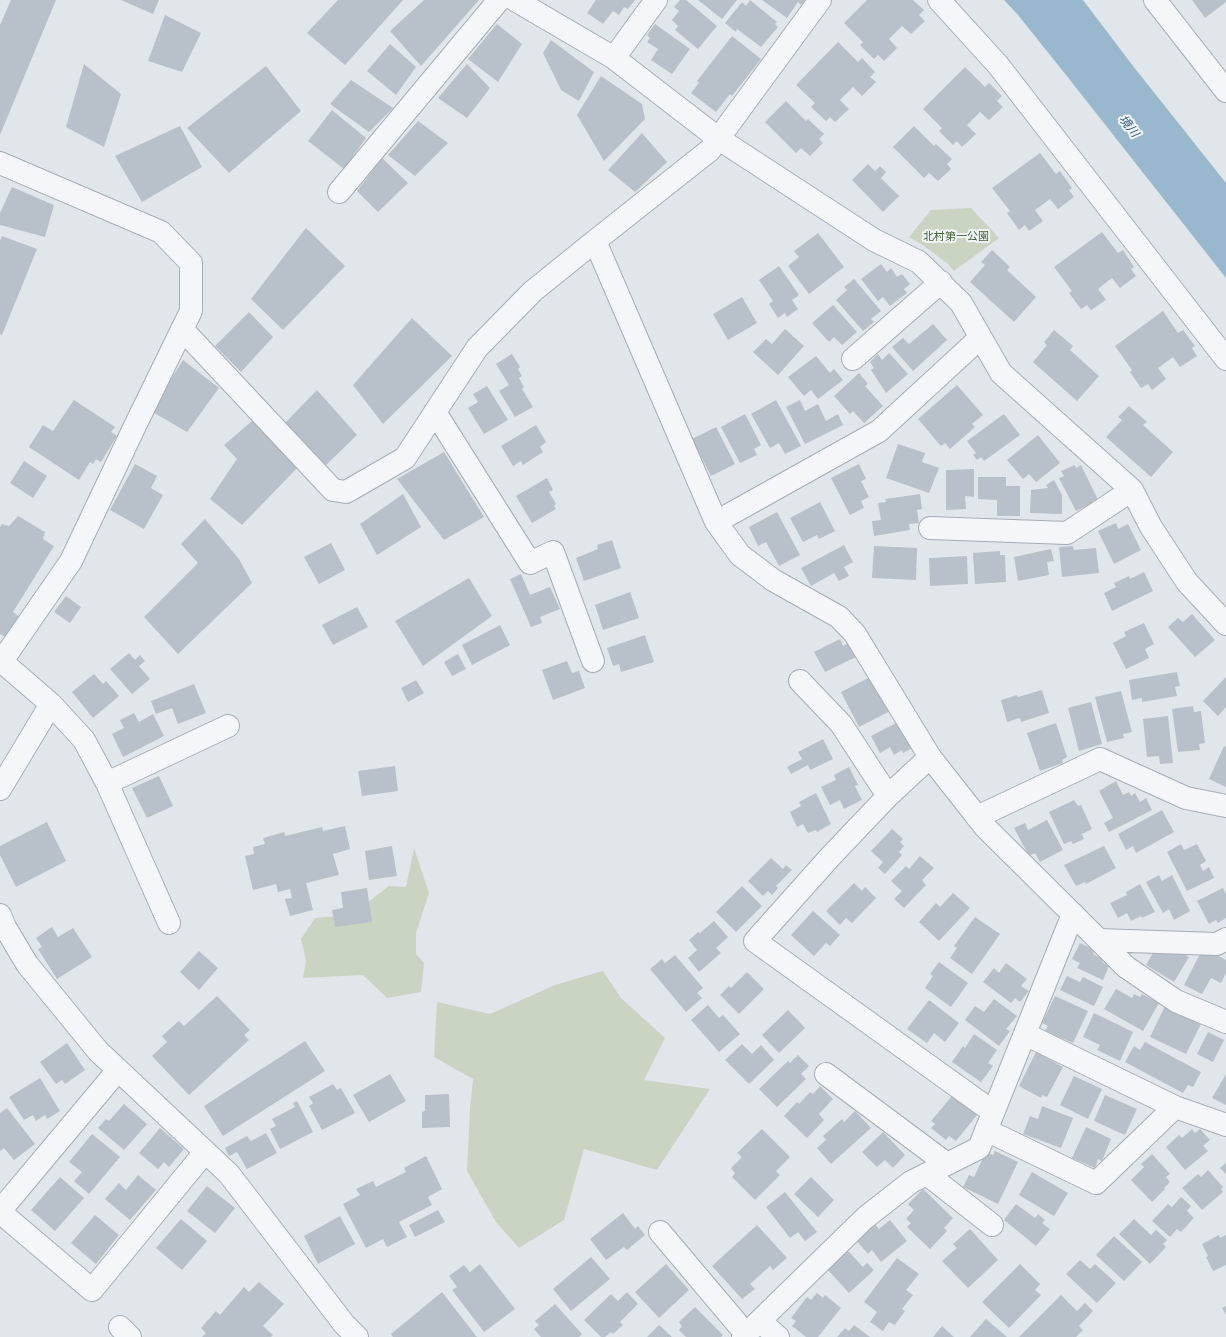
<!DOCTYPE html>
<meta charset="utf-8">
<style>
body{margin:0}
canvas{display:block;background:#e1e6eb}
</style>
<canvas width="1226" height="1337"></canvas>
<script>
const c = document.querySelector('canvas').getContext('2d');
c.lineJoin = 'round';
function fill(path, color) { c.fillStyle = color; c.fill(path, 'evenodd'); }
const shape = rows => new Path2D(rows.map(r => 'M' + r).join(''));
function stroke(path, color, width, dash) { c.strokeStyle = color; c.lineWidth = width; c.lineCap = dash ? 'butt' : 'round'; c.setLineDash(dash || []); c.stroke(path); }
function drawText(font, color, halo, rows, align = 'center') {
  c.font = font + ' Lato,"Noto Sans JP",sans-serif'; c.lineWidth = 4; c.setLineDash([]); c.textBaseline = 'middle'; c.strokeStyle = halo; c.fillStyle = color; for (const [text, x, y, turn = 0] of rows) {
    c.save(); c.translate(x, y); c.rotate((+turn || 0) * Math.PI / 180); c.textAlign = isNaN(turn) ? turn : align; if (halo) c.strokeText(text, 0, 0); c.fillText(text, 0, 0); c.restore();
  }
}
const green = shape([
 [971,208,999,238,954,271,948,264,924,246,909,237,931,210],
 [414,848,429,893,416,933,416,954,424,963,421,992,387,998,363,975,303,978,306,960,301,939,315,918,351,915,389,886,406,887],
 [603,971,621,998,665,1038,644,1080,710,1089,657,1170,584,1149,564,1220,519,1248,496,1222,467,1171,470,1109,473,1079,434,1057,437,1002,490,1014,555,985]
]);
const water = shape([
 [1004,0,1083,0,1133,66,1226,183,1226,278,1066,75,1018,15]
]);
const building = shape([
 [11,0,56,0,0,135,0,25],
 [121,0,159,0,153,14],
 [338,0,403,0,345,65,307,33],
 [424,0,479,0,421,66,390,31],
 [596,0,635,0,628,9,624,7,619,15,613,11,603,24,587,13],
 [680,0,686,0,717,26,698,49,675,30,678,26,672,20,679,11,674,7],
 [698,0,737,0,722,19],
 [750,0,777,22,775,24,778,27,761,47,737,29,736,32,725,23,742,2,746,6],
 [762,0,805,0,801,5,798,2,787,18],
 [867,0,913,0,924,10,919,15,925,21,911,34,902,26,889,39,897,48,884,61,878,55,874,59,860,45,863,42,844,23],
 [1192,0,1226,0,1226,2,1205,18],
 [165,15,201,33,182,72,148,61],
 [497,24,522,44,498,82,468,59],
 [655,24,690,49,672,74,651,60,658,49,647,42,650,38,647,35],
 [732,36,761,59,732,96,730,94,716,112,691,93,699,83,697,81],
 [551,40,594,72,579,101,561,90,543,53],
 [838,42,858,62,862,58,875,72,870,77,876,82,862,96,853,87,840,100,849,109,835,122,830,117,826,121,811,107,815,103,796,85],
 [390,44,416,67,396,95,367,71],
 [84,64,121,94,104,147,66,127],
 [467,64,490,88,467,118,438,98],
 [266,66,301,111,229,173,187,128],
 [965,67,985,87,989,83,1002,96,997,101,1003,107,989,120,980,112,967,125,976,134,962,147,957,141,953,145,939,131,942,128,923,109],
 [601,76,642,104,645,119,604,161,577,115],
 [351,80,393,108,369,132,330,104],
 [786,101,806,121,808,119,824,134,819,139,823,143,810,156,801,148,796,153,765,122],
 [332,110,366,138,344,169,308,141],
 [418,121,448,143,415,176,388,155],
 [180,126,202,167,142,202,115,156],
 [914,126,934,146,936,144,952,159,947,164,951,169,938,181,929,173,924,178,893,147],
 [642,133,667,162,635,192,608,170],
 [1040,153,1056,174,1060,171,1072,188,1069,190,1074,197,1058,209,1050,199,1035,210,1043,221,1029,231,1025,225,1019,230,1007,213,1010,211,992,188],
 [382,158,408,183,378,212,357,191],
 [868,164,875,171,880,166,886,172,881,178,899,196,883,212,852,180],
 [12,187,54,205,45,237,0,225,0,213],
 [306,228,345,266,283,330,251,299],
 [1102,232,1118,253,1123,250,1134,267,1131,269,1136,276,1120,288,1112,278,1098,289,1106,300,1091,310,1087,305,1081,309,1069,293,1072,291,1054,267],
 [818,233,844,267,809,294,788,266,799,257,794,251],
 [2,236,37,249,2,335,0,334,0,241],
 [992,250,1010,267,1007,270,1036,297,1014,322,970,282,985,265,981,262],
 [881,264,887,272,891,268,897,277,902,274,910,284,904,289,907,293,890,306,883,297,878,301,861,279],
 [779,266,799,295,792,300,798,309,787,317,785,313,778,318,769,304,773,301,759,280],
 [854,279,881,311,871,319,874,322,863,331,836,300,847,290,844,287],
 [742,297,757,323,728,340,713,314],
 [833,305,857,332,842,345,834,337,829,342,812,323],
 [1163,311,1178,333,1183,330,1195,346,1192,348,1197,356,1180,367,1173,357,1158,368,1166,379,1152,390,1148,384,1141,388,1130,372,1132,370,1115,346],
 [249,312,273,337,241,372,215,346],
 [412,318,452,356,383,424,353,385],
 [933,324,947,340,913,371,892,347,903,338,909,344],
 [785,329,804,346,778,375,753,352,766,339,772,344],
 [1054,330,1073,346,1070,350,1099,376,1077,401,1033,362,1047,345,1044,342],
 [889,353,908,374,886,393,871,370,874,368,870,362,878,354,882,360],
 [512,354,520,367,518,369,522,376,519,378,524,387,522,389,533,407,515,417,499,391,509,385,496,364],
 [816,356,830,373,834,369,843,380,818,399,811,390,804,396,788,377],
 [183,360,219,388,187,432,151,411],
 [859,373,868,384,865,386,883,406,864,423,853,411,850,414,834,396],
 [957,385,983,415,972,424,975,427,950,449,945,443,941,446,918,419],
 [487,386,508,420,484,434,468,408,478,402,473,394],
 [317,390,357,435,324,467,285,423],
 [74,400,115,427,111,432,117,436,101,462,96,459,93,464,90,462,79,480,29,447,43,425,53,431],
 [776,400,801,446,785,454,779,443,770,448,751,414],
 [800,400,805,411,818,404,826,421,838,414,843,425,805,444,786,407],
 [1129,406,1147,422,1143,425,1173,452,1151,477,1106,437,1122,420,1118,417],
 [745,414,761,445,754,449,757,455,740,463,721,427],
 [1004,414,1020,435,984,461,981,457,977,460,973,455,976,453,967,441],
 [252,421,300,465,242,525,210,499,237,459,224,445],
 [536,425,546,442,540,447,543,452,523,465,521,461,513,466,501,446],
 [716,427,735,464,711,476,692,439],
 [1038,435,1060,463,1036,482,1029,474,1023,479,1007,460],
 [898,444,925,453,922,462,939,468,929,493,886,478],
 [444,452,484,517,444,540,397,479],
 [24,461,47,476,33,498,10,483],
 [135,464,157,476,151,488,163,495,144,529,110,510],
 [859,464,866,479,861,481,869,497,861,501,864,508,850,515,831,478],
 [1075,465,1076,468,1081,465,1098,500,1076,511,1059,478,1064,476,1061,471],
 [974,469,974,497,965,496,966,509,946,510,946,470],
 [978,477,1006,477,1006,486,1020,486,1020,516,997,516,997,500,978,499],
 [547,478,553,490,549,492,556,504,554,506,556,509,532,523,516,496],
 [1054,480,1062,495,1062,514,1030,513,1031,490,1048,488,1046,485],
 [403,494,421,527,377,555,360,524],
 [920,494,922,509,917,510,919,523,909,524,910,530,874,536,872,521,881,520,878,503,886,502,885,499],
 [820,502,835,531,819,539,817,535,803,542,790,518],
 [777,512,800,555,779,566,766,542,758,546,749,527],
 [18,516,45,532,43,539,54,546,13,612,21,618,8,638,0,634,0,527,2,524,9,526],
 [205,519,239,559,252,583,178,654,144,617,198,563,181,544],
 [1116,523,1118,529,1128,524,1141,550,1114,564,1098,531],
 [612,540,621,568,584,581,576,558,598,549,597,545],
 [331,543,345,570,319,584,304,557],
 [844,545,853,562,844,567,849,576,839,581,834,573,811,586,801,568],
 [874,546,917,548,916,580,872,578],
 [1073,546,1074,550,1096,548,1099,573,1062,577,1059,547],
 [1051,549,1054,561,1047,562,1049,575,1018,581,1014,557],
 [1000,551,1000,555,1005,555,1006,582,975,584,973,553],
 [967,556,968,584,930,586,929,558],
 [1144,572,1153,591,1112,611,1104,593,1116,587,1114,583,1129,576,1130,579],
 [521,574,530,595,550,587,560,609,540,617,542,623,531,627,510,579],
 [469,578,492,616,423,666,395,621],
 [630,592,639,618,603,630,595,605],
 [66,596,81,607,70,623,54,612],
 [357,607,368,627,333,645,322,625],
 [1192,614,1215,640,1195,657,1168,627,1178,618,1183,622],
 [1144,623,1154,644,1145,649,1149,658,1126,669,1113,643,1126,636,1124,632],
 [500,625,510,645,472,665,462,645],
 [645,635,654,662,621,672,619,664,613,666,607,648],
 [840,639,843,646,851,642,858,656,825,672,814,652],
 [129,653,135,660,140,655,145,661,139,666,150,679,132,694,110,669],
 [458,654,466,669,452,676,444,662],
 [567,661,572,673,579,671,585,688,553,700,542,670],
 [1177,672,1180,686,1175,687,1177,696,1142,702,1142,698,1132,700,1129,680],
 [94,674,103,684,106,681,119,696,93,718,72,692],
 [872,676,890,711,859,727,841,692],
 [1226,677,1226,707,1218,716,1203,701],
 [416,680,424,693,408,702,401,688],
 [194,684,206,713,178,724,172,708,156,714,151,701],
 [1042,690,1049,713,1021,722,1020,718,1007,722,1001,700,1017,695,1018,697],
 [1121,691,1132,732,1123,734,1124,738,1107,742,1095,697],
 [1091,702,1102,744,1079,751,1068,708],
 [1193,706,1194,712,1201,711,1205,743,1199,744,1200,750,1178,752,1172,709],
 [134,713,139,722,153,714,164,736,123,757,112,734,124,728,120,720],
 [1168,716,1173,763,1160,764,1159,756,1147,757,1143,719],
 [900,721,914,747,903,753,902,750,894,755,890,747,880,753,871,736],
 [1056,723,1067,757,1062,760,1063,763,1040,771,1027,733],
 [823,739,833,759,810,770,808,765,791,774,787,767,802,759,798,752],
 [1224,746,1226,747,1226,787,1209,779],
 [395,766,398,791,362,796,358,771],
 [849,767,858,785,855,786,862,800,844,809,840,800,830,805,821,787,836,780,834,775],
 [159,776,173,806,147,818,132,788],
 [1116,781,1123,795,1129,792,1131,796,1135,793,1140,802,1146,798,1152,810,1109,832,1104,823,1113,818,1099,791],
 [816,793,831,824,817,832,816,830,808,833,803,824,797,827,790,812,801,806,799,802],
 [1074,800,1078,806,1081,805,1092,829,1082,834,1084,839,1073,844,1071,841,1064,844,1049,812],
 [1162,810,1174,832,1136,853,1133,846,1126,850,1118,834],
 [1047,820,1063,850,1040,862,1035,853,1029,856,1014,828,1025,823,1028,830],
 [47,822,66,861,16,887,0,855,0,846],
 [345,826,350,849,333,854,339,875,306,883,313,910,290,916,285,899,292,898,290,889,278,892,276,884,253,890,245,856,254,854,253,847,265,844,263,838,284,832,285,836,322,827,323,831],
 [892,829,903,839,900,842,904,846,899,852,902,855,885,874,878,868,883,862,871,851],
 [1181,844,1184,850,1197,844,1206,861,1200,865,1203,871,1209,867,1214,878,1187,891,1167,852],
 [392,846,397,876,369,880,365,851],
 [1104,846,1116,868,1086,884,1085,882,1076,886,1064,865],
 [920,856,934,868,922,880,926,885,904,908,894,899,902,891,891,881,906,866,909,869],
 [771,858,783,869,786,865,792,870,776,886,778,888,772,895,768,891,763,896,748,881],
 [1159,875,1162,881,1172,875,1190,911,1174,920,1169,909,1163,913,1146,882],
 [854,883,862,891,865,887,876,898,852,923,846,918,840,925,826,911],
 [1140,884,1155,912,1142,918,1141,916,1131,921,1127,913,1118,918,1110,903,1127,895,1126,892],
 [742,886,762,906,736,932,716,912],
 [367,888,372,922,335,927,332,910,343,908,341,892],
 [1223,888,1226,894,1226,918,1218,923,1216,920,1209,924,1197,901],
 [953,893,970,908,939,941,919,922,936,903,940,907],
 [813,911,840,935,830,946,826,943,814,956,791,935],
 [975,917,1000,934,972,974,950,958,957,948,954,946],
 [714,921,728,937,716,948,721,953,699,972,688,958,697,950,689,940,698,932,700,933],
 [52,927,58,937,73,928,92,957,57,979,38,949,42,947,36,938],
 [1080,943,1095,950,1093,954,1103,959,1102,962,1109,966,1103,980,1077,968,1080,963,1072,959],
 [1157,946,1171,946,1189,957,1174,982,1146,965],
 [1203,948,1226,960,1226,973,1221,983,1211,978,1202,994,1184,985],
 [199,951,218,968,199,990,180,972],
 [675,955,703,988,697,993,702,998,686,1012,650,969,662,959,665,963],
 [939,962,968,983,951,1007,925,988,933,976,930,974],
 [1006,963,1027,979,1021,986,1029,991,1020,1002,1015,998,1011,1003,983,982,994,968,999,973],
 [747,972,764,989,739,1014,720,995,729,986,731,988],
 [1067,976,1080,982,1083,977,1103,987,1094,1006,1060,990],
 [1116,989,1132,998,1134,994,1140,997,1142,994,1159,1003,1143,1031,1104,1009],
 [217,996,250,1030,244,1035,249,1040,189,1095,152,1056,167,1042,162,1036,179,1021,184,1026],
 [1055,996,1088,1011,1073,1043,1045,1031,1048,1026,1042,1023],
 [994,999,1017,1016,1006,1029,1010,1031,999,1046,965,1020,975,1006,984,1012],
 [929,1000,959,1023,945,1042,934,1033,927,1043,907,1029],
 [708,1005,719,1018,723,1015,740,1034,719,1052,691,1020],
 [1165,1006,1201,1024,1186,1054,1150,1037],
 [788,1010,805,1028,779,1053,762,1035],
 [1094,1013,1133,1032,1120,1061,1097,1050,1100,1045,1083,1037],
 [1208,1032,1224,1040,1213,1062,1197,1054],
 [974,1034,997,1050,988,1063,993,1066,981,1082,952,1062,963,1046,965,1048],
 [305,1041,325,1071,223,1136,204,1106],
 [1145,1042,1201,1072,1193,1087,1188,1085,1183,1093,1125,1062,1134,1046,1140,1050],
 [67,1043,85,1070,65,1084,62,1080,56,1084,40,1062],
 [742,1044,752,1054,761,1045,774,1060,749,1084,725,1060],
 [1036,1052,1063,1067,1047,1097,1042,1095,1041,1098,1019,1086],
 [798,1055,809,1066,801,1074,806,1079,777,1107,759,1089,788,1061,790,1063],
 [390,1074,406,1101,369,1122,353,1095],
 [1226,1074,1226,1105,1212,1098],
 [1074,1076,1102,1089,1088,1119,1060,1105],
 [40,1078,60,1111,47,1119,45,1115,36,1121,33,1115,24,1120,9,1097],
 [333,1084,337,1090,341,1088,355,1113,322,1130,309,1106,313,1103,309,1097],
 [820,1086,833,1099,819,1114,824,1120,807,1138,784,1116,797,1102,799,1104,810,1092,813,1094],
 [449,1094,450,1127,422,1128,422,1112,425,1111,425,1095],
 [1105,1095,1137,1109,1125,1135,1094,1121],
 [952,1096,977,1115,956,1141,949,1136,946,1140,931,1128,935,1124,931,1121],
 [297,1101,313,1132,280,1149,270,1129,276,1126,272,1119,295,1107,293,1103],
 [124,1104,147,1124,124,1150,98,1128,106,1119,109,1121],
 [1042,1106,1073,1118,1061,1148,1023,1134,1030,1116,1038,1119],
 [7,1108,35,1144,14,1160,4,1148,0,1151,0,1113],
 [855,1111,871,1128,831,1164,817,1148,826,1140,823,1136,842,1119,844,1122],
 [1086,1127,1111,1139,1102,1161,1098,1159,1095,1168,1072,1158],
 [160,1128,184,1149,169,1167,164,1162,158,1169,139,1153],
 [762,1129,790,1157,776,1171,780,1175,755,1200,732,1177,735,1173,731,1168,742,1157,737,1153],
 [1192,1129,1195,1133,1200,1129,1210,1140,1203,1146,1208,1151,1185,1170,1166,1147,1179,1135,1182,1138],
 [883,1132,905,1155,893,1168,885,1160,877,1167,862,1152],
 [266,1133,277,1153,247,1169,237,1152,229,1156,225,1148,247,1136,251,1141],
 [92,1134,120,1157,89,1194,74,1181,82,1172,69,1162],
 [995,1151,1018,1162,998,1204,963,1187,969,1175,974,1177,986,1152,993,1155],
 [1152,1154,1170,1174,1166,1177,1170,1182,1164,1188,1165,1189,1152,1202,1131,1180,1144,1167,1141,1164],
 [426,1156,442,1189,428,1197,432,1205,399,1222,407,1237,387,1247,383,1239,366,1248,343,1204,360,1195,356,1189,373,1181,376,1187,406,1172,404,1168],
 [1226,1163,1226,1174,1220,1168],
 [1208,1170,1223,1187,1221,1189,1223,1192,1202,1210,1182,1188,1198,1174,1201,1177],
 [1032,1172,1068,1193,1054,1216,1019,1195],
 [138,1175,156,1190,130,1220,105,1199,119,1183,126,1190],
 [60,1177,84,1198,55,1231,31,1210],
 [811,1177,834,1200,818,1217,794,1194],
 [207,1186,235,1208,215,1233,187,1211],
 [923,1189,953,1218,944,1228,947,1231,930,1249,907,1227,911,1223,906,1219,914,1210,908,1204],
 [785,1192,817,1232,805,1241,798,1232,790,1238,766,1207],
 [1181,1197,1191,1206,1187,1211,1194,1218,1181,1232,1177,1229,1170,1237,1152,1221,1168,1204,1172,1207],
 [1016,1204,1035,1218,1038,1214,1045,1220,1042,1223,1050,1229,1036,1246,1004,1220],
 [438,1210,445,1222,415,1237,409,1225],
 [623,1213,635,1229,638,1226,645,1235,627,1250,624,1247,606,1260,590,1239],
 [95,1215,119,1235,96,1264,71,1243],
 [340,1216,355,1244,318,1264,304,1236],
 [181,1219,207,1241,182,1270,156,1248],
 [1134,1219,1151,1235,1156,1230,1167,1240,1163,1244,1166,1247,1150,1264,1119,1234],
 [890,1220,907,1241,881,1262,872,1250,868,1254,856,1240,875,1224,879,1229],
 [757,1225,787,1258,773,1270,770,1266,750,1284,755,1289,742,1299,712,1266],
 [970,1229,998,1260,968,1288,942,1261,957,1248,953,1244],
 [1219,1235,1220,1238,1226,1235,1226,1265,1213,1271,1206,1257,1208,1256,1202,1244],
 [1114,1236,1142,1262,1124,1281,1096,1255],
 [848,1251,863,1267,867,1263,874,1270,849,1293,828,1270],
 [591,1257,610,1279,571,1311,553,1289],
 [897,1258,919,1274,906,1290,913,1295,902,1309,905,1311,895,1325,889,1322,883,1331,870,1322,877,1312,864,1302],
 [1080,1260,1090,1269,1095,1264,1116,1283,1097,1303,1066,1274],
 [480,1264,515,1309,484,1332,452,1290,457,1287,449,1276,464,1265,470,1272],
 [666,1264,689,1290,659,1318,635,1292],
 [1020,1264,1040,1284,1035,1290,1041,1295,1009,1328,982,1302],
 [259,1282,284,1304,263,1326,273,1335,271,1337,202,1337,206,1333,201,1328,216,1311,220,1315,244,1287,249,1292],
 [442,1292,477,1337,393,1337,391,1334],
 [627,1292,638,1304,620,1322,623,1325,613,1334,611,1332,605,1337,601,1337,584,1320,611,1294,618,1301],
 [817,1293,823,1298,825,1295,841,1308,818,1337,806,1337,792,1326,796,1321,791,1318,807,1297,811,1300],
 [1061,1295,1077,1311,1085,1303,1093,1311,1079,1326,1083,1330,1076,1337,1019,1337],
 [555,1304,582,1334,579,1337,541,1337,534,1329,539,1325,535,1321],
 [1226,1306,1226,1315,1222,1308],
 [695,1307,723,1335,721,1337,686,1337,679,1330,682,1326,679,1322],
 [986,1319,1007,1337,970,1337],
 [659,1325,672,1337,647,1337],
 [854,1325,870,1337,837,1337,845,1328,849,1331],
 [942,1326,954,1337,933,1337]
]);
const minor = shape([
 [515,0,614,58,719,139,874,240,919,262,961,303,1001,373,1132,490,1151,527,1187,582,1226,624],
 [939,0,998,65,1226,359],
 [1155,0,1226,91],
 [614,58,656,0],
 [0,163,161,232,191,263,191,311,133,430,71,561,2,661],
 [339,192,499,0],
 [595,241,716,522,740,555,773,580,839,617,855,634,930,757,985,827,1126,967,1176,1001,1226,1022],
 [182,329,333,490,346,492,405,458,477,348,533,291,595,241,710,150,820,0],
 [853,359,941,282],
 [435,412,530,563,553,552,593,661],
 [716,522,879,431,980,338],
 [930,528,1067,533,1132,490],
 [0,660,51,704,0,789],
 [800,681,841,724,888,796],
 [51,704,84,740,107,783,169,923],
 [930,757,888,796,830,857,755,941,993,1112],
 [107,783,228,726],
 [977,817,1100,759,1186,798,1226,806],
 [0,915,5,927,27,964,98,1051,229,1174,344,1324,357,1337],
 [1099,940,1217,944,1226,939],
 [1025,1034,1175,1107,1226,1125],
 [826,1074,947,1164],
 [986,1130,1096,1183,1175,1107],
 [927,1174,992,1225],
 [0,1211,118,1070],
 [0,1212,92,1290,205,1152],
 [660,1232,746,1334],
 [760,1321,778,1337],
 [120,1327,130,1337],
 [743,1337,865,1218,911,1182,979,1148,1073,914]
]);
const parkNames = [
 ["北村第一公園",956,236]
];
const waterNames = [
 ["境川",1129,126,52]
];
fill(green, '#c9d5c2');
fill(water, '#9ab8cd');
fill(building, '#b8c0c9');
stroke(minor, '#a6adb6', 24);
stroke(minor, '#f4f6f9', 22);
drawText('11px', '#426135', '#f1f5f8', parkNames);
drawText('italic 12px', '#2f597b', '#f1f5f8', waterNames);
</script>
